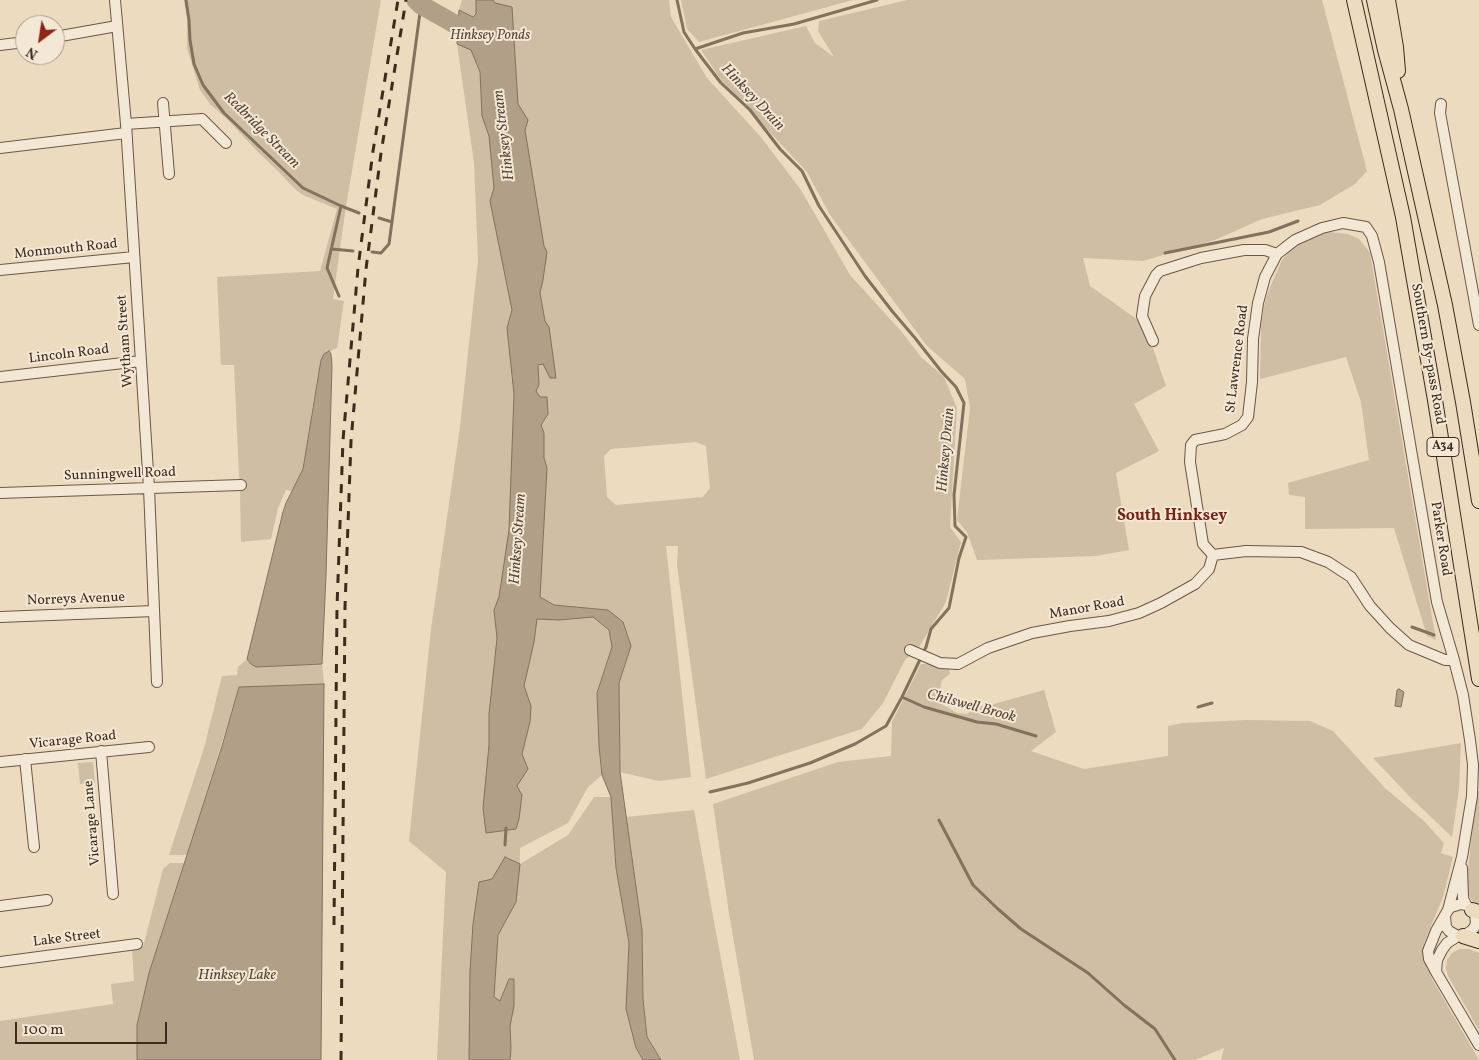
<!DOCTYPE html>
<style>
body{margin:0}
#map{position:relative;width:1479px;height:1060px;overflow:hidden;background:#eddbbf;font-family:Vollkorn,serif}
canvas{display:block}
.north{position:absolute;left:15px;top:15px;width:50px;height:50px;box-sizing:border-box;background:#f3e8d5;border:1px solid #ab9c8c;border-radius:50%;rotate:211deg;font-size:14px;font-weight:700;line-height:20px;text-align:center;color:#3f2b1e}
.north::after{content:'';display:block;margin:auto;width:18px;height:22px;background:#8f2418;clip-path:polygon(50% 0,100% 100%,50% 72%,0 100%)}
.scale{position:absolute;left:15px;top:1022px;width:152px;height:22px;box-sizing:border-box;border:2px solid #3f2b1e;border-top:0;padding-left:6px;font-size:15px;line-height:18px;white-space:nowrap;color:#3f2b1e;-webkit-text-stroke:4px #f3e8d5;paint-order:stroke}
</style>
<div id="map">
<canvas width="1479" height="1060"></canvas>
<div class="north">N</div>
<div class="scale">100 m</div>
</div>
<script>
const c = document.querySelector('canvas').getContext('2d');
c.lineJoin = 'round';
function fill(path, color) { c.fillStyle = color; c.fill(path, 'evenodd'); }
const shape = rows => new Path2D(rows.map(r => 'M' + r).join(''));
function stroke(path, color, width, dash) { c.strokeStyle = color; c.lineWidth = width; c.lineCap = dash ? 'butt' : 'round'; c.setLineDash(dash || []); c.stroke(path); }
function drawText(font, color, halo, rows, align = 'center') {
  c.font = font + ' Vollkorn,serif'; c.lineWidth = 4; c.setLineDash([]); c.textBaseline = 'middle'; c.strokeStyle = halo; c.fillStyle = color; for (const [text, x, y, turn = 0] of rows) {
    c.save(); c.translate(x, y); c.rotate((+turn || 0) * Math.PI / 180); c.textAlign = isNaN(turn) ? turn : align; if (halo) c.strokeText(text, 0, 0); c.fillText(text, 0, 0); c.restore();
  }
}
const green = shape([
 [184,0,381,0,346,206,333,299,344,301,337,348,324,354,314,399,303,469,292,491,286,490,278,508,271,539,241,542,240,492,241,485,239,476,234,365,221,365,217,277,320,271,337,209,301,194,291,185,280,173,255,149,230,122,210,104,200,90,187,48,187,19],
 [462,0,669,0,671,17,707,78,760,136,801,190,850,275,901,331,921,357,944,377,957,408,950,527,961,542,946,602,919,647,905,660,883,703,862,729,706,779,677,565,678,546,666,546,691,777,659,781,620,772,619,683,631,646,608,610,554,605,540,598,559,620,593,617,609,630,612,647,597,693,599,746,602,775,588,787,568,823,520,848,520,864,568,835,594,797,611,797,616,868,629,943,626,1009,636,1048,643,1060,437,1060,446,872,409,841,431,629,460,427,478,260,474,163,457,44,459,10],
 [696,442,706,446,710,488,703,497,616,505,607,497,604,456,611,449],
 [681,0,853,0,699,42,687,29],
 [907,0,1322,0,1367,171,1355,184,1320,205,1262,219,1215,240,1143,261,1083,258,1090,286,1145,325,1166,386,1134,404,1159,451,1116,473,1129,550,1096,556,977,560,967,532,957,520,970,408,965,379,927,346,830,215,807,172,721,80,701,50,806,26,815,43,834,57,818,31,819,21],
 [1328,232,1348,234,1359,239,1370,253,1436,640,1427,636,1394,528,1305,529,1305,497,1289,495,1288,483,1369,460,1361,402,1346,357,1260,379,1261,327,1264,306,1268,292,1282,260,1296,244],
 [247,659,251,664,256,667,322,664,324,684,239,687,187,855,169,855,204,748,222,676,237,675,238,667],
 [921,664,948,664,950,674,942,680,939,693,943,705,957,713,967,714,978,706,987,706,1044,690,1056,732,1031,751,1084,769,1168,756,1168,726,1183,723,1246,720,1310,721,1333,731,1385,788,1424,821,1444,843,1441,853,1453,857,1443,897,1424,943,1423,954,1432,979,1479,1060,1221,1060,1224,1048,1195,1060,754,1060,729,913,713,804,838,762,891,756,892,722],
 [1461,743,1459,789,1452,837,1412,799,1373,758],
 [93,762,95,783,80,784,78,763],
 [1476,791,1479,791,1479,904,1472,901,1466,890],
 [694,810,715,927,740,1060,661,1060,647,1037,643,999,642,930,626,817],
 [170,863,184,863,159,941,140,1009,137,1025,137,1060,0,1060,0,1021,113,1004,111,984,134,981,132,949,143,947,163,869],
 [1460,949,1469,949,1479,953,1479,1030,1448,976,1446,968,1447,960,1452,953]
]);
const water = shape([
 [476,0,493,0,495,3,512,7,518,104,528,120,525,130,544,246,547,252,543,280,540,293,545,321,549,327,556,378,550,378,543,364,538,365,539,385,536,391,540,397,547,397,548,414,541,425,544,433,544,458,547,468,540,597,554,605,608,610,623,622,631,646,619,683,620,772,642,930,643,999,647,1037,661,1060,643,1060,636,1048,626,1009,629,943,616,868,611,797,602,775,599,746,597,693,612,647,609,630,593,617,559,620,537,619,534,642,524,686,531,706,530,722,522,754,528,769,517,786,522,795,519,819,516,829,486,833,483,808,489,745,489,714,497,638,494,610,499,597,509,530,514,394,507,328,512,310,490,201,494,188,489,136,482,116,480,72,471,50,457,44,459,10,473,17,476,14,476,0],
 [329,351,331,354,332,366,326,575,322,664,256,667,251,664,247,659,283,512,286,503,303,469,321,360,324,354,329,351],
 [324,684,321,1060,137,1060,137,1025,149,973,222,746,239,687,324,684],
 [1399,689,1404,692,1401,707,1395,706,1397,690,1399,689],
 [505,857,520,864,516,902,498,935,494,997,500,1001,509,979,514,979,514,1006,510,1026,511,1049,510,1060,469,1060,470,971,473,924,479,882,492,879,505,857]
]);
const stream = shape([
 [186,0,189,20,190,40,194,64,203,85,224,113,303,188,341,206,359,213],
 [677,0,684,32,695,49,721,83,750,110,780,149,802,171,819,206,865,276,892,311,915,338,941,371,956,387,964,403,954,495,955,526,966,537,959,558,949,608,931,629,926,647,902,697,886,726,855,744,810,763,748,783,710,792],
 [695,49,743,33,794,24,877,0],
 [379,218,392,222],
 [332,249,353,251],
 [372,252,381,253,389,244,421,5],
 [1165,253,1269,232,1298,221],
 [339,296,327,268,341,206],
 [1412,627,1434,635],
 [902,697,924,707,977,722,996,724,1036,736],
 [1198,707,1212,703],
 [939,820,973,885,998,909,1021,929,1088,973,1124,1005,1155,1029,1175,1060],
 [505,845,506,828]
]);
const river = shape([
 [416,0,421,5,469,32,479,40]
]);
const minor = shape([
 [115,0,126,124,149,488,157,682],
 [55,37,117,26],
 [0,45,25,42],
 [163,103,169,174],
 [1441,104,1440,113,1479,325],
 [126,124,202,119,226,143],
 [0,148,126,133],
 [0,270,134,257],
 [1153,341,1142,316,1145,296,1156,275,1160,271,1201,258,1244,250,1265,250,1277,254],
 [0,377,141,361],
 [0,493,241,485],
 [1213,555,1203,544,1190,462,1191,445,1195,440,1225,434,1242,425,1248,417,1252,382,1253,339,1258,303,1265,277,1277,254,1295,240,1322,228,1343,223,1366,227,1372,236,1379,262,1437,602,1454,660,1463,695,1470,740,1473,765,1472,796,1462,857,1448,910],
 [1213,555,1246,551,1301,552,1328,562,1351,577,1370,606,1390,628,1409,645,1445,660,1454,660],
 [0,617,154,611],
 [910,650,940,663,958,664,988,648,1032,633,1070,626,1109,621,1139,613,1161,603,1195,584,1209,569,1213,555],
 [101,751,113,894],
 [25,759,34,847],
 [0,762,149,747],
 [1462,868,1463,898,1466,905],
 [0,906,47,900],
 [1445,916,1446,927,1449,931,1458,936,1463,936,1471,931,1474,928,1476,923,1475,914,1472,910,1466,905,1461,904,1451,907,1448,910,1436,931,1428,951,1429,959,1436,972,1479,1045],
 [0,962,137,944],
 [1436,972,1437,960,1442,950,1447,943,1458,936]
]);
const highway = shape([
 [1354,0,1403,217,1435,400,1479,679],
 [1374,0,1385,50,1401,109,1445,305,1463,402,1479,501],
 [1388,0,1396,47,1398,71],
 [1472,910,1479,912],
 [1463,936,1479,941]
]);
const rail = shape([
 [334,925,337,607,343,440,358,268,373,151,398,0],
 [341,1060,345,607,351,441,366,269,381,153,406,0]
]);
const shields = [
 [1443,447,32]
];
const shieldNames = [
 ["A34",1443,447]
];
const parkNames = [
 ["Hinksey Ponds",490,36]
];
const streetNames = [
 ["Monmouth Road",66,250,-6],
 ["Wytham Street",126,341,-94],
 ["Southern By-pass Road",1427,354,80],
 ["Lincoln Road",69,355,-7],
 ["St Lawrence Road",1238,359,-83],
 ["Sunningwell Road",120,475,-2],
 ["Parker Road",1440,539,81],
 ["Norreys Avenue",76,600,-2],
 ["Manor Road",1087,609,-10],
 ["Vicarage Road",73,741,-6],
 ["Vicarage Lane",93,823,-95],
 ["Lake Street",67,939,-7]
];
const waterNames = [
 ["Hinksey Drain",752,98,47],
 ["Redbridge Stream",261,131,45],
 ["Hinksey Stream",505,135,-97],
 ["Hinksey Drain",947,450,-85],
 ["Hinksey Stream",519,539,-86],
 ["Chilswell Brook",971,707,15],
 ["Hinksey Lake",237,976]
];
const quarterNames = [
 ["South Hinksey",1172,517]
];
fill(green, '#cfbda4');
fill(water, '#b29f88');
stroke(water, '#84715e', 1);
stroke(stream, '#84715e', 3);
stroke(river, '#b29f88', 19);
stroke(minor, '#6a5746', 12);
stroke(highway, '#3f2b1e', 16);
stroke(minor, '#f3e8d5', 10);
stroke(highway, '#eddbbf', 14);
stroke(rail, '#3f2b1e', 3, [9, 9]);
for (const [x, y, w] of shields) { const box = new Path2D(); box.roundRect(x - w / 2, y - 9.5, w, 19, 4); c.fillStyle = '#f3e8d5'; c.fill(box); stroke(box, '#3f2b1e', 1); }
drawText('bold 12px', '#3f2b1e', null, shieldNames);
drawText('italic 14px', '#5c4839', '#f3e8d5', parkNames);
drawText('14px', '#3f2b1e', '#f3e8d5', streetNames);
drawText('italic 15px', '#5c4838', '#f3e8d5', waterNames);
drawText('bold 16px', '#7a1f14', '#f3e8d5', quarterNames);
</script>
